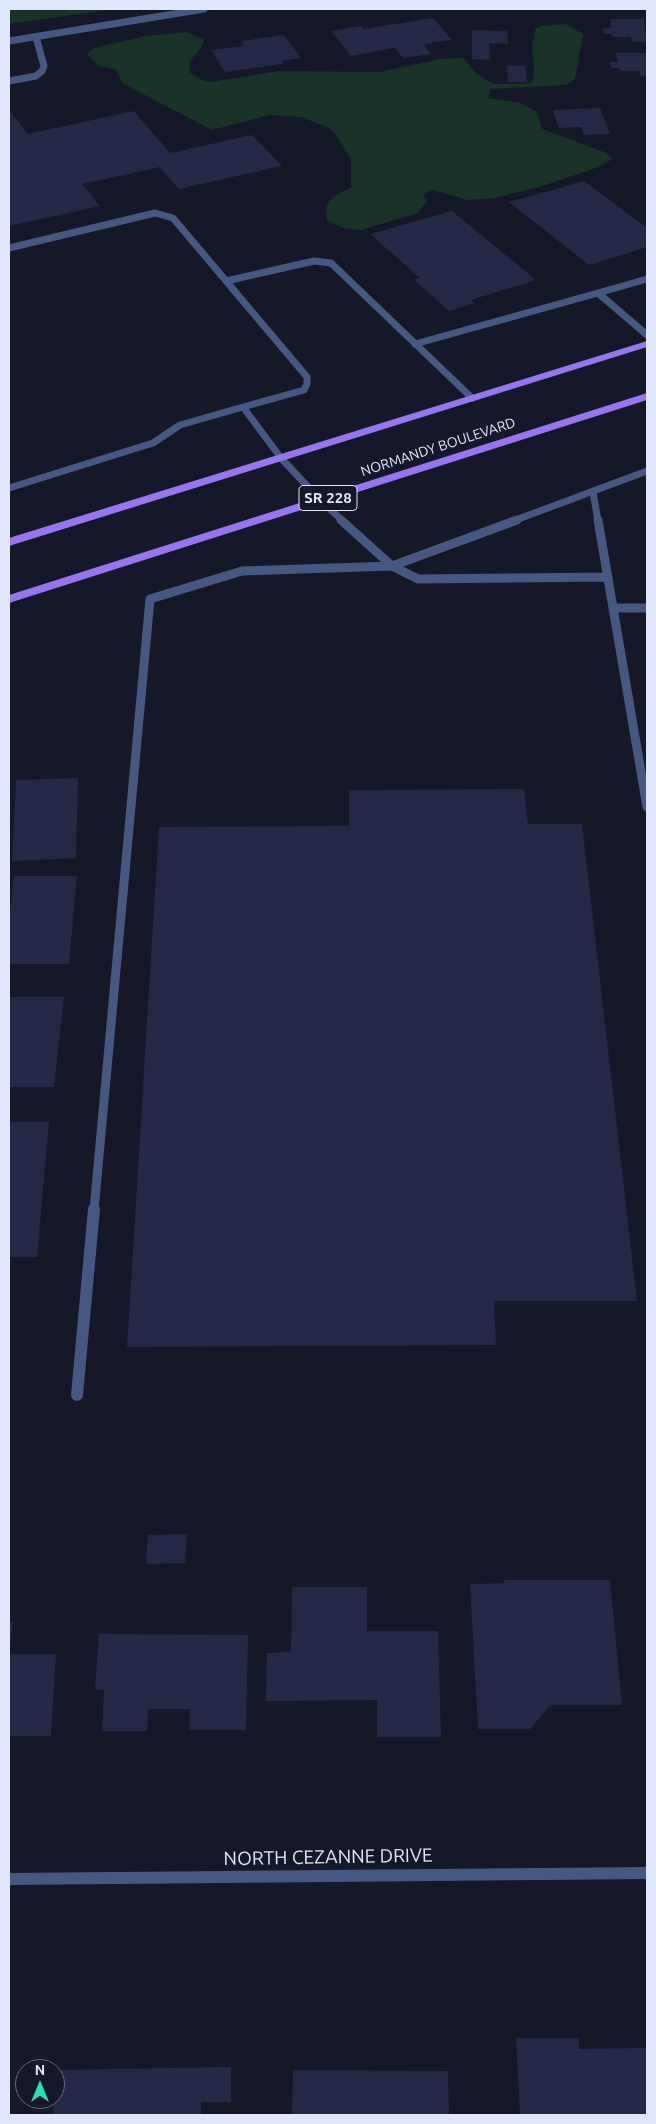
<!DOCTYPE html>
<style>
body{margin:0}
#map{position:relative;width:656px;height:2124px;overflow:hidden;background:#141829;font-family:Ubuntu,sans-serif}
canvas{display:block}
.frame{position:absolute;inset:0;border:10px solid #e0e6fb;pointer-events:none}
.north{position:absolute;left:15px;top:2059px;width:50px;height:50px;box-sizing:border-box;background:#141829;border:1px solid #666a7d;border-radius:50%;rotate:0deg;font-size:14px;font-weight:700;line-height:20px;text-align:center;color:#e0e6fb}
.north::after{content:'';display:block;margin:auto;width:18px;height:22px;background:#25e2b5;clip-path:polygon(50% 0,100% 100%,50% 72%,0 100%)}
</style>
<div id="map">
<canvas width="656" height="2124"></canvas>
<div class="frame"></div>
<div class="north">N</div>
</div>
<script>
const c = document.querySelector('canvas').getContext('2d');
c.lineJoin = 'round';
function fill(path, color) { c.fillStyle = color; c.fill(path, 'evenodd'); }
const shape = rows => new Path2D(rows.map(r => 'M' + r).join(''));
function stroke(path, color, width, dash) { c.strokeStyle = color; c.lineWidth = width; c.lineCap = dash ? 'butt' : 'round'; c.setLineDash(dash || []); c.stroke(path); }
function drawText(font, color, halo, rows, align = 'center') {
  c.font = font + ' Ubuntu,sans-serif'; c.lineWidth = 4; c.setLineDash([]); c.textBaseline = 'middle'; c.strokeStyle = halo; c.fillStyle = color; for (const [text, x, y, turn = 0] of rows) {
    c.save(); c.translate(x, y); c.rotate((+turn || 0) * Math.PI / 180); c.textAlign = isNaN(turn) ? turn : align; if (halo) c.strokeText(text, 0, 0); c.fillText(text, 0, 0); c.restore();
  }
}
const green = shape([
 [9,9,114,9,9,24],
 [565,24,583,34,575,79,566,85,491,89,488,98,521,103,537,112,542,129,604,152,613,159,593,169,542,186,495,198,467,200,433,190,423,194,427,201,418,213,361,230,343,228,327,220,326,207,333,197,351,187,351,160,338,138,329,128,301,117,270,115,212,130,122,83,116,69,98,66,87,54,94,48,146,36,187,32,204,40,201,48,190,61,189,72,202,80,210,82,279,71,380,72,441,59,463,58,477,74,493,84,523,84,532,83,534,69,532,48,535,30,541,26]
]);
const building = shape([
 [433,18,452,40,423,44,431,54,403,58,395,48,351,56,331,31,361,26,364,29],
 [610,19,644,19,647,42,632,42,631,37,612,37,612,34,604,34,603,28,611,28],
 [472,30,507,31,508,44,489,43,490,60,472,59],
 [284,35,301,58,281,61,283,64,225,72,211,50,244,46,242,41],
 [616,53,647,53,647,76,640,76,639,71,620,71,619,68,611,68,609,62,618,62],
 [507,66,525,66,527,82,508,82],
 [600,108,610,134,584,135,581,127,559,128,553,110],
 [9,110,28,134,134,111,170,153,252,135,282,166,179,189,160,167,82,184,100,206,9,226],
 [584,181,647,228,647,247,589,265,509,202],
 [452,211,536,280,471,300,475,303,449,311,414,280,420,278,370,234],
 [78,778,76,858,12,861,16,780],
 [524,789,528,824,582,824,637,1301,494,1301,496,1345,127,1347,159,827,349,826,349,790],
 [14,876,77,876,69,964,9,964,9,922],
 [9,997,64,997,54,1087,9,1087],
 [9,1122,49,1122,37,1257,9,1257],
 [187,1534,185,1563,146,1564,148,1535],
 [504,1580,610,1580,622,1705,550,1705,530,1729,478,1729,470,1584,505,1583],
 [292,1587,367,1587,367,1631,438,1631,441,1737,377,1737,377,1700,266,1701,267,1653,291,1652],
 [9,1622,13,1622,10,1648,9,1648],
 [99,1634,248,1635,246,1730,189,1730,190,1709,148,1709,147,1731,102,1731,104,1690,95,1690],
 [9,1654,56,1654,51,1736,9,1736],
 [516,2038,579,2038,579,2049,647,2048,647,2115,520,2115],
 [231,2067,231,2102,201,2102,201,2115,53,2115,55,2070],
 [293,2070,448,2071,449,2115,292,2115]
]);
const laneFar2 = shape([
 [9,81,36,76,42,71,44,66,36,37],
 [9,248,155,213,173,218,307,377,307,384,304,390,243,407],
 [226,281,314,261,331,263,472,398],
 [598,293,647,279],
 [415,344,598,293,647,335],
 [9,488,153,443,180,425,243,407,281,458,320,500,343,521],
 [593,492,598,521],
 [513,521,647,471]
]);
const laneFar1 = shape([
 [341,520,392,566,517,520],
 [598,520,647,807],
 [613,608,647,608],
 [94,1210,150,599,242,571,392,566,418,579,608,577]
]);
const lane = shape([
 [77,1395,94,1209]
]);
const streetFar1 = shape([
 [9,41,204,9]
]);
const street = shape([
 [9,1879,647,1873]
]);
const primary = shape([
 [647,341,647,347,9,546,9,538,647,341],
 [647,393,647,400,9,603,9,595,647,393]
]);
const farStreetnames = [
 ["NORMANDY BOULEVARD",438,447,-18]
];
const shields = [
 [328,498,58]
];
const shieldNames = [
 ["SR 228",328,498]
];
const nearStreetnames = [
 ["NORTH CEZANNE DRIVE",328,1857,-1]
];
fill(green, '#183228');
fill(building, '#232847');
stroke(laneFar2, '#465882', 7);
stroke(laneFar1, '#465882', 9);
stroke(lane, '#465882', 12);
stroke(streetFar1, '#465882', 7);
stroke(street, '#465882', 12);
fill(primary, '#9775ed');
drawText('14px', '#e0e6fb', '#141829', farStreetnames);
for (const [x, y, w] of shields) { const box = new Path2D(); box.roundRect(x - w / 2, y - 12.5, w, 25, 4); c.fillStyle = '#141829'; c.fill(box); stroke(box, '#e0e6fb', 1); }
drawText('bold 15px', '#e0e6fb', null, shieldNames);
drawText('19px', '#e0e6fb', '#141829', nearStreetnames);
</script>
